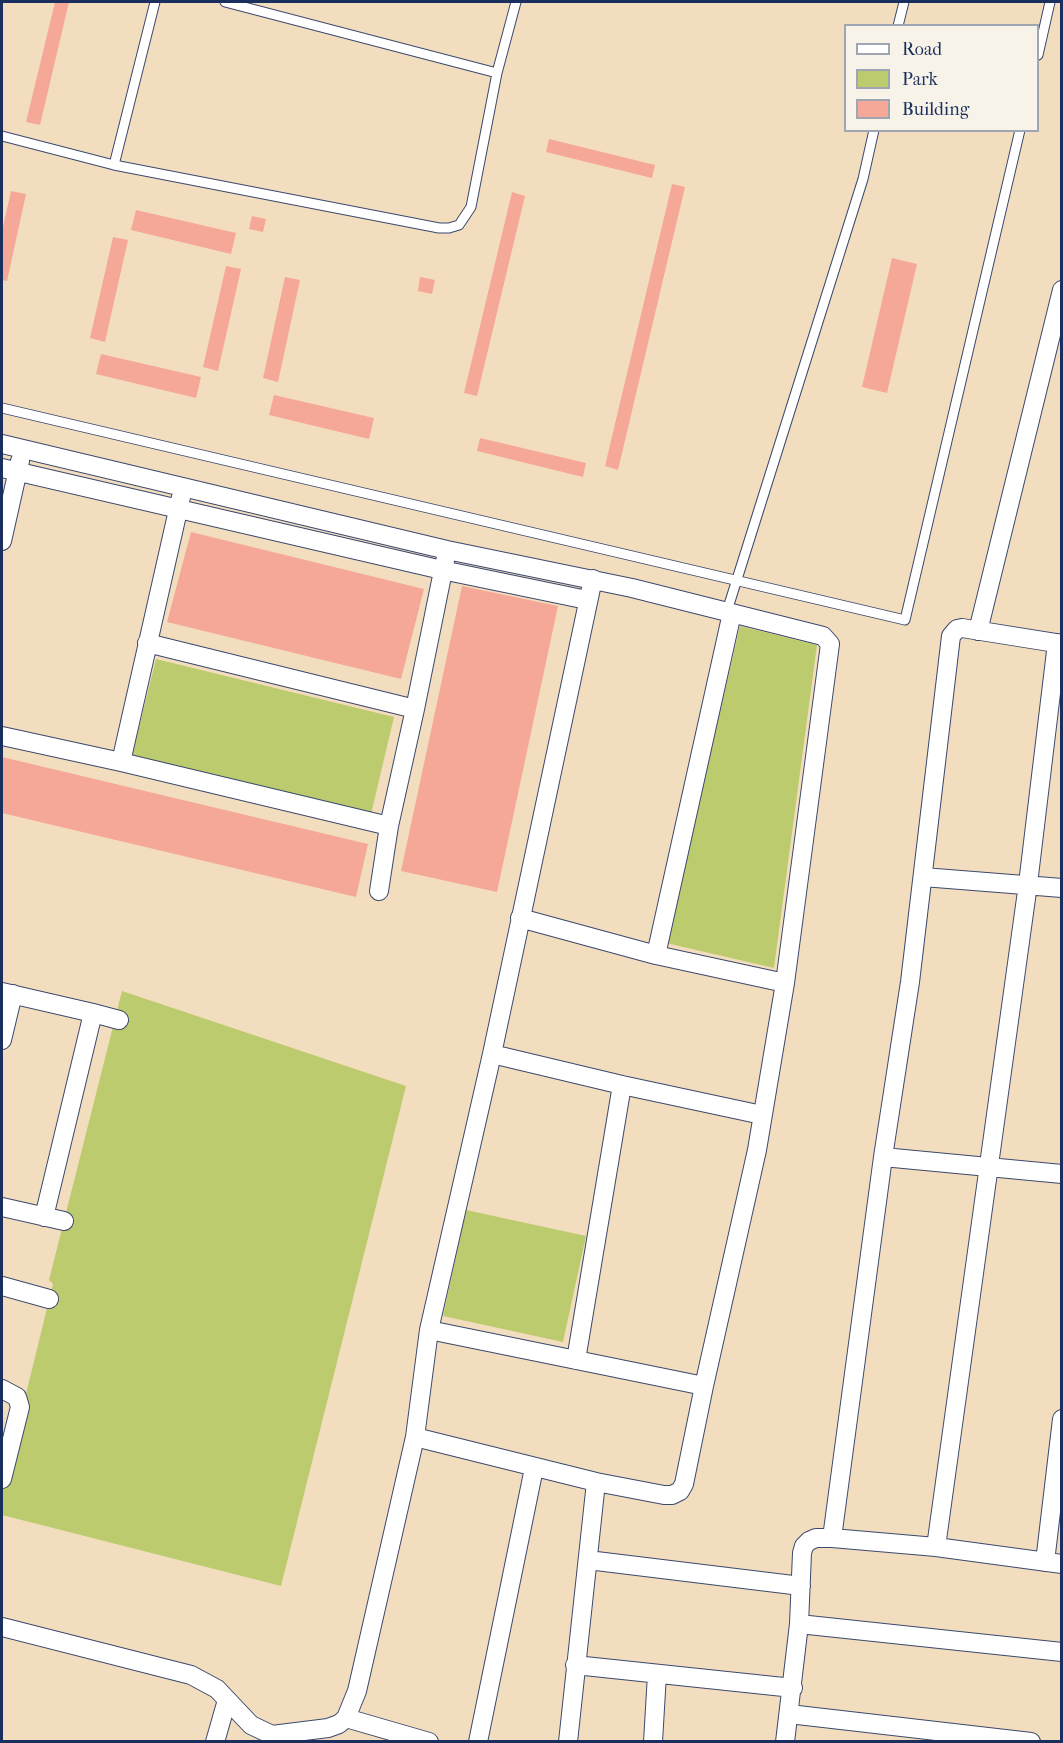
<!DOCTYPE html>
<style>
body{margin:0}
#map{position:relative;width:1063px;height:1743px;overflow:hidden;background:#f3ddbf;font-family:"IM FELL French Canon",serif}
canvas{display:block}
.frame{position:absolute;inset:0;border:3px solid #1b2f5e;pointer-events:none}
.legend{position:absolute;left:844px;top:24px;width:195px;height:108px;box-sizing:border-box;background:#f7f3e8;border:2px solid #9fa5b1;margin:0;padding:8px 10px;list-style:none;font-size:18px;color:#1b2f5e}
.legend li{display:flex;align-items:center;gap:12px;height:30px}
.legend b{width:30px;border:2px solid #9fa5b1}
</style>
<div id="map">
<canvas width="1063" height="1743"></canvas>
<div class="frame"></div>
<ul class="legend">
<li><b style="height:8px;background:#fff"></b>Road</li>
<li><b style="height:16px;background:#bccb6e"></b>Park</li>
<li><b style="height:16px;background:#f5a897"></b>Building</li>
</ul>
</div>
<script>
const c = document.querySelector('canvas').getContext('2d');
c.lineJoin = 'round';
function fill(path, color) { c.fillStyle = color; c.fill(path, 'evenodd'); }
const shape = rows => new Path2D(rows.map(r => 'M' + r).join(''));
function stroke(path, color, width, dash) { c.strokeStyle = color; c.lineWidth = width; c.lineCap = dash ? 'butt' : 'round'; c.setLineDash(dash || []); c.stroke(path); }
const green = shape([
 [740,626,817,645,774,968,666,943],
 [156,659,394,717,371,814,132,756],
 [122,991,406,1086,281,1586,2,1515,2,1491,53,1284,49,1280],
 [466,1210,586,1236,563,1342,443,1316]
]);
const building = shape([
 [55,2,69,2,40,125,26,122],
 [549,139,655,165,652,178,546,152],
 [672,184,685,187,618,470,605,466],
 [11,191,26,194,7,281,2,280,2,231],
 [512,192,525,196,477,396,464,393],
 [136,210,236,233,231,254,131,230],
 [252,216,266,219,263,232,249,229],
 [113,237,128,240,105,342,90,338],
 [892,258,917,264,887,393,862,387],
 [226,266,241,269,218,371,203,367],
 [285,277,300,280,278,382,263,378],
 [420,277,435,280,432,294,418,291],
 [101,354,201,377,196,398,96,374],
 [274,395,374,418,369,439,269,415],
 [480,438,586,463,583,477,477,451],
 [191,532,424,589,401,679,167,622],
 [462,586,558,606,497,892,401,871],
 [2,757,368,844,356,897,2,813]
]);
const lane = shape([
 [225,2,497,73],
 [898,26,904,2],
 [1038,55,1050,2],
 [2,136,114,165,439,228,449,228,459,225,471,207,497,73,516,2],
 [114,165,155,2],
 [2,408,905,620,1020,130],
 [727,611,863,179,874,130]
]);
const street = shape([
 [2,444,447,550,632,588,823,636,830,644,785,983,757,1150,704,1386,429,1330],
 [2,468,442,570,587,600],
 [2,541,20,461],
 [978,631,1062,290],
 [147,643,415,709],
 [2,736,121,762,389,826],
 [121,762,181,497],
 [923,877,1062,888],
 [379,891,389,826,415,709,445,561],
 [520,918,656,955,785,983],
 [656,955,732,613],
 [2,992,93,1013,44,1217],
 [93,1013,119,1020],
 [2,1040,13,994],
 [492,1054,622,1085,762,1115],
 [883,1157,1062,1174],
 [2,1207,64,1221],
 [2,1286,49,1299],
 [576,1360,622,1085],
 [2,1389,17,1397,20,1407,2,1479],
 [415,1437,596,1482,664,1495,672,1495,680,1491,684,1484,704,1386],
 [832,1538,883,1157,910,982,951,636,957,629,962,628,1062,644],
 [936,1547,1028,884,1057,643],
 [588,1560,801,1586],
 [1045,1562,1062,1419],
 [799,1624,1062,1652],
 [2,1627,191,1675,217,1689,251,1725,272,1735,328,1728,339,1724,346,1718,357,1691,415,1437,429,1330,492,1054,593,579],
 [575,1665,793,1688],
 [789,1714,1031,1742],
 [346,1718,429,1742],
 [215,1742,227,1700],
 [478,1742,534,1468],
 [568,1742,596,1482],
 [653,1742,657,1674],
 [785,1742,799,1624,802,1553,804,1546,809,1541,816,1538,832,1538,936,1547,1062,1564]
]);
fill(green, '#bccb6e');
fill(building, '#f5a897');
stroke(lane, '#3b496d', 11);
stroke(street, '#3b496d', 20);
stroke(lane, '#fff', 9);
stroke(street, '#fff', 18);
</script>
